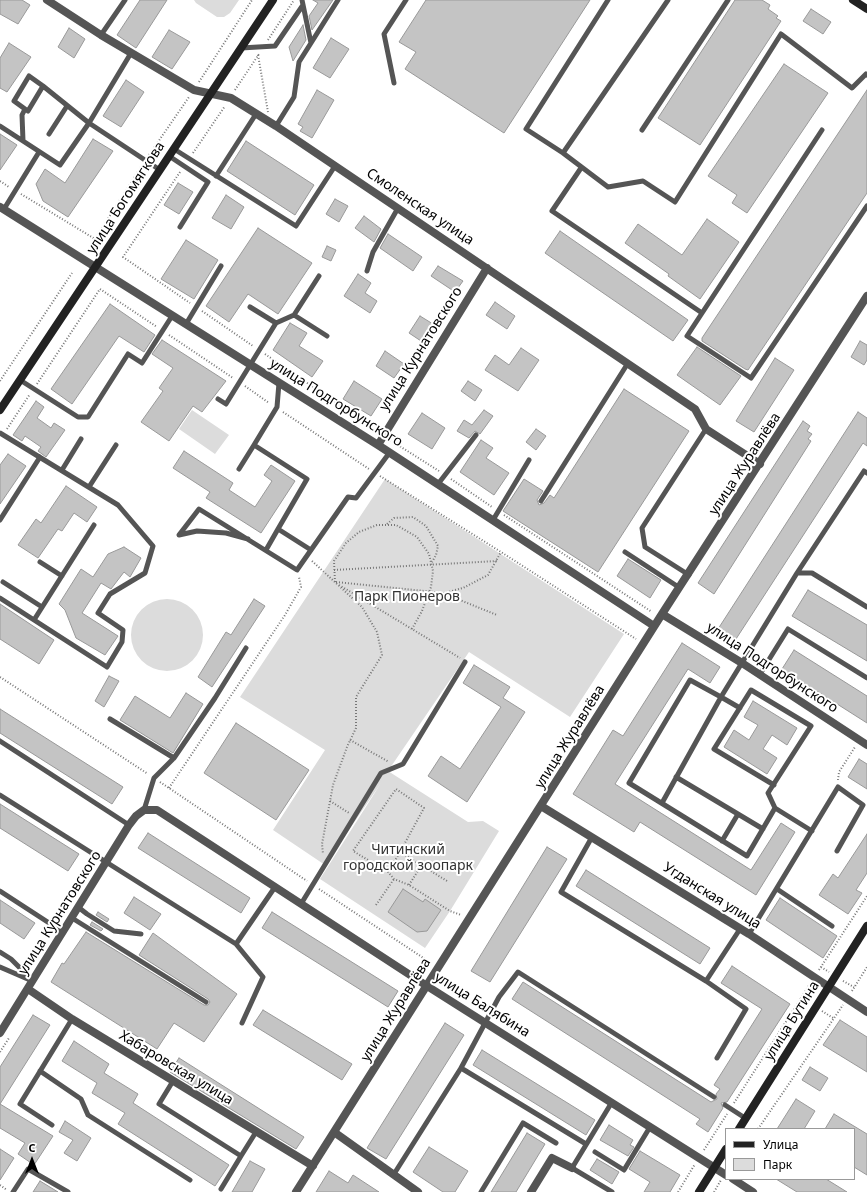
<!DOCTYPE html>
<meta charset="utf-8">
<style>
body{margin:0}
#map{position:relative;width:867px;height:1192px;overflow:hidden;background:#fff;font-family:"Noto Sans",sans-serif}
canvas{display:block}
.legend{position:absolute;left:725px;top:1128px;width:130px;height:52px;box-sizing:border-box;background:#fff;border:1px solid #999;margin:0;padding:5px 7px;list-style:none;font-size:12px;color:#000}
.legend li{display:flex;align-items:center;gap:8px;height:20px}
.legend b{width:20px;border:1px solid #999}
.north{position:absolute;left:12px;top:1140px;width:40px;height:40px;-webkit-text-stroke:3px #fff;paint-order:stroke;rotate:0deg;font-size:11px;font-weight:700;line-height:16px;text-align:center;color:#000}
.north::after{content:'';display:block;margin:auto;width:14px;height:18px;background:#000;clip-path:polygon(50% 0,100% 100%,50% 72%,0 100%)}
</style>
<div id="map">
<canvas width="867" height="1192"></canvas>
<ul class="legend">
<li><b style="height:5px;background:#222"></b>Улица</li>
<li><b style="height:11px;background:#dcdcdc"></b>Парк</li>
</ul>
<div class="north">С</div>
</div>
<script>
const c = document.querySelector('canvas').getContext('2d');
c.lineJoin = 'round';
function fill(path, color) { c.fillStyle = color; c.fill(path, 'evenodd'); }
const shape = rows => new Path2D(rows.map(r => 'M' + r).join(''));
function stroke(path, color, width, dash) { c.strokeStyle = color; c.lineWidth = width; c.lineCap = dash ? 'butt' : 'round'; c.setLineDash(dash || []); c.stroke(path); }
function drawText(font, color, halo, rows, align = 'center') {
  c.font = font + ' "Noto Sans",sans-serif'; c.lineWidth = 4; c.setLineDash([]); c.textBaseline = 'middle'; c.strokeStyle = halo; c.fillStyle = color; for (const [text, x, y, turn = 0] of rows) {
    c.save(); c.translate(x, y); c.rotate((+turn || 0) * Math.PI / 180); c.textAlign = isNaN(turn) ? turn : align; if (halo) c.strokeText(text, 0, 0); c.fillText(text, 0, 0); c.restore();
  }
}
const green = shape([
 [194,0,239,0,230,13,224,17,217,17,196,3],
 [192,410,229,435,215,454,179,429],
 [385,479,624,634,570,717,469,652,388,771,468,822,483,821,499,831,450,911,425,948,320,879,381,783,325,865,273,830,325,750,240,697],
 '131 635a36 36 0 1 1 72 0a36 36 0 1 1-72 0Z'
]);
const building = shape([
 [0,0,22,0,30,5,18,24,0,14,0,0],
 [140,0,167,0,136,48,117,35,140,0],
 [313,0,333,0,312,30,309,16,318,3,313,0],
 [426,0,590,0,504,133,405,69,416,52,399,42,426,0],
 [735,0,762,0,770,5,768,9,778,16,776,18,781,21,700,145,658,118,735,0],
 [811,9,831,22,823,34,803,21,811,9],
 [303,25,306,40,293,61,289,47,303,25],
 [69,28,85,39,74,58,58,47,69,28],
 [169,30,190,42,172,69,152,57,169,30],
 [331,38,349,49,330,78,313,68,331,38],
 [9,43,31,57,7,92,0,88,0,58,9,43],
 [784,64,828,93,747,213,732,203,737,195,708,176,784,64],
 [126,80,144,92,121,127,103,116,126,80],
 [317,90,334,100,312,138,300,131,303,127,298,124,317,90],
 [867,90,867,193,748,370,745,369,702,341,702,338,867,90],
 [0,134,17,145,0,170,0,134],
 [93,139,113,151,68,217,43,201,36,184,45,169,65,183,93,139],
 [246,141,314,185,295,215,227,171,246,141],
 [178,183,193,192,179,214,164,205,178,183],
 [226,195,244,207,231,229,212,218,226,195],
 [335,199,348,206,339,222,326,214,335,199],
 [364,216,381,229,374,242,355,228,364,216],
 [707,219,739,242,700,299,668,276,669,274,625,243,638,224,682,255,707,219],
 [258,228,312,263,278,314,248,294,229,322,206,306,258,228],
 [560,231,688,320,673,341,545,253,560,231],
 [388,234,422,257,413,271,380,248,388,234],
 [186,240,218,260,194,299,161,279,186,240],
 [327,246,336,250,331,261,322,257,327,246],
 [438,266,463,281,455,292,431,276,438,266],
 [358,274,371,283,365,293,377,301,370,313,344,296,358,274],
 [495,302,515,316,507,329,486,315,495,302],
 [110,304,155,335,144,352,119,336,72,404,51,389,110,304],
 [420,316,433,324,421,341,409,333,420,316],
 [290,323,307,333,299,346,323,361,312,377,273,350,290,323],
 [162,340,226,381,202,412,193,406,169,441,141,422,163,391,159,388,173,368,152,354,162,340],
 [860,341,867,345,867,360,864,365,851,357,860,341],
 [697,347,741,376,720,405,677,375,697,347],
 [521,348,539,360,518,391,485,370,495,355,509,365,521,348],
 [385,351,404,364,394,378,376,366,385,351],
 [775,358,794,370,754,432,736,421,775,358],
 [354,381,382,399,371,416,343,399,354,381],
 [468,381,482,390,475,401,461,391,468,381],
 [624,389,689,431,598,572,503,511,524,479,543,491,537,500,539,505,544,503,550,495,554,498,624,389],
 [36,401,44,407,37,418,51,428,54,423,65,430,46,457,38,451,41,447,25,436,22,441,13,435,36,401],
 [484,410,493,416,480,434,475,431,469,438,457,431,464,420,472,425,484,410],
 [858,412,867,418,867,446,863,443,736,639,718,629,858,412],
 [422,413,445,428,432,449,408,434,422,413],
 [803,421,810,426,807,431,812,434,808,439,811,441,714,594,698,583,803,421],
 [536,429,546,436,536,450,526,442,536,429],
 [481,440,493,448,486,458,509,473,494,495,460,472,481,440],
 [184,451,233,483,229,490,255,507,272,481,264,475,271,465,295,481,261,533,206,498,210,492,173,468,184,451],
 [8,454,26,466,0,504,0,465,8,454],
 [66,486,97,507,87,522,74,513,62,531,58,529,38,558,18,545,36,519,41,523,66,486],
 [124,547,141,558,130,577,124,572,111,589,101,583,82,613,118,636,105,655,76,638,65,610,59,604,81,569,93,577,108,554,124,547],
 [628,559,661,580,650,598,617,576,628,559],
 [808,590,867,625,867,661,792,616,808,590],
 [254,599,265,606,212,687,198,677,226,632,231,635,254,599],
 [0,604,54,640,39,664,0,639,0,604],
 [682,643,720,667,710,683,688,669,615,784,751,870,781,823,795,832,756,895,640,822,634,832,573,794,613,730,623,736,682,643],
 [794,650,867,696,867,723,782,669,794,650],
 [474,665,510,687,503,698,525,712,467,802,428,776,441,756,460,769,501,707,463,683,474,665],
 [109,676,119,681,104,707,95,701,109,676],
 [186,693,203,704,173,753,120,720,135,696,170,718,186,693],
 [753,701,797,728,787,745,772,735,763,749,777,758,767,774,724,747,734,730,749,740,758,725,744,717,753,701],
 [0,709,123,787,112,804,0,733,0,709],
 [236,723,309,770,276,820,204,773,236,723],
 [859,759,867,764,867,789,848,777,859,759],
 [0,804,79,854,68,871,0,828,0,804],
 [148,833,250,898,241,913,138,848,148,833],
 [867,834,867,873,856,890,862,893,848,914,819,895,833,874,838,878,867,834],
 [547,847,567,859,490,982,471,971,547,847],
 [586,870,710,948,700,964,576,886,586,870],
 [403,889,423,902,425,899,441,910,427,931,417,932,388,912,403,889],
 [134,897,161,914,150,930,124,913,134,897],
 [780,898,837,936,823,958,766,920,780,898],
 [0,900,35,923,24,939,0,923,0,900],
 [98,912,109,919,107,922,96,915,98,912],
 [272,912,398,991,388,1007,262,928,272,912],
 [92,922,103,929,101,931,90,925,92,922],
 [86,932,204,1005,208,1005,210,1002,208,999,139,955,153,933,237,994,204,1042,174,1023,157,1049,51,982,62,963,64,964,86,932],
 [732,966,790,1004,727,1102,721,1103,723,1108,708,1132,696,1124,700,1119,512,999,523,982,711,1102,717,1099,716,1094,720,1089,714,1085,762,1009,721,983,732,966],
 [263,1010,352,1064,342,1080,253,1025,263,1010],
 [33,1015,50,1025,0,1104,0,1067,33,1015],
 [840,1020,867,1037,867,1072,823,1045,840,1020],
 [445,1023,464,1035,386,1159,367,1148,445,1023],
 [74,1041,109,1064,104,1073,138,1094,133,1103,229,1165,215,1186,118,1124,125,1113,92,1093,97,1083,62,1061,74,1041],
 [482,1050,595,1120,586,1135,473,1065,482,1050],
 [179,1058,304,1137,296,1149,170,1072,179,1058],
 [810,1067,828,1078,820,1091,802,1080,810,1067],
 [796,1099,815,1111,804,1129,777,1129,796,1099],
 [0,1104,53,1136,34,1165,18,1154,25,1143,0,1128,0,1104],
 [834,1114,867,1134,867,1175,854,1167,854,1129,825,1129,834,1114],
 [65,1121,91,1138,77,1161,64,1153,73,1140,59,1132,65,1121],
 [609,1125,633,1140,630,1145,634,1147,628,1156,600,1140,609,1125],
 [527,1133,545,1144,516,1192,491,1192,527,1133],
 [429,1147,468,1171,455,1192,443,1192,413,1172,429,1147],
 [0,1149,14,1158,0,1180,0,1149],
 [640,1151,680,1175,670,1192,644,1192,650,1182,629,1169,640,1151],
 [597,1159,619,1172,612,1184,590,1170,597,1159],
 [250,1161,265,1169,252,1192,232,1192,250,1161],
 [329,1171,348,1183,353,1175,379,1192,316,1192,329,1171],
 [776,1179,826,1179,847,1192,797,1192,776,1179],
 [40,1181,58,1192,33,1192,40,1181]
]);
const path = shape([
 [268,40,294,0],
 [258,55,268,112],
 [199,82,252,0],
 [235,90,259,54],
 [193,153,225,106],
 [149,155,189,97],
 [180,172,123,257,190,303],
 [0,181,9,187],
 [21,194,95,239,141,167],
 [202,311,253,346],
 [169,335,233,378],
 [265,354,377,431],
 [0,381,72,273],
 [37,384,100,289,157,327],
 [245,386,269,403],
 [283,412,369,469],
 [7,429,30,394],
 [390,440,439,471],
 [380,476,501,552,636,639],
 [451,479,492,507],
 [504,515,652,612],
 [387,524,394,518,413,517,426,526,438,546,436,555,431,564],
 [312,561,362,607,377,632,382,655,356,697,356,728,347,747,333,785,322,844,323,854],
 [334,570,497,561],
 [335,582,334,561,346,543,359,532,377,525,396,525,417,537,429,554,433,571,431,587,422,611,412,629],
 [336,582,444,593,463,588,488,575,501,552],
 [339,585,460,658],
 [445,594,497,615],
 [0,677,148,774],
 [350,740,389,762],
 [838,780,839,772,855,747],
 [160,782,307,881],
 [169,788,285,615,301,587,299,577],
 [330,801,349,813],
 [388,872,400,852],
 [447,881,400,852,424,808,396,789,353,851,388,872,394,879,409,885,450,911,461,915],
 [409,885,421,866],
 [319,889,431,963],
 [376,905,394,879],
 [821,967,829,972],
 [819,970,867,896],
 [843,981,854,987],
 [852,991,867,967],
 [801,997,809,1002],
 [822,1011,833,1018],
 [0,1052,9,1038],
 [734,1103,810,984],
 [758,1129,843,1005],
 [704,1150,727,1114],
 [0,1185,7,1190],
 [678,1192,695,1164],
 [714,1192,721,1180]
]);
const service = shape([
 [608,0,526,129,563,153,608,187,643,181,675,202,781,34,852,88,866,74,867,75],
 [101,35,125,0],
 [311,43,338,0],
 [241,48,275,46,303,5],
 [394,83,384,34,406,0],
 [43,86,89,123,160,170],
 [0,126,60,165,89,123,131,53],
 [276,126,294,97,299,62,311,43,302,0],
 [642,130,728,0],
 [822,130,687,336,751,378,867,206],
 [49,134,67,106],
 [23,141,22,115,25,109,14,101,29,76,43,86,28,111,25,109],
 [174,149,296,226,335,166],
 [563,153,668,0],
 [169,156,208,182,180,227],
 [581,168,552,211,702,313],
 [216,176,256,114],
 [4,209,39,152],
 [367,271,373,252,398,208],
 [250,307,276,323],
 [294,315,327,336],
 [186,324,221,266],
 [20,380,78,417,88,417,128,354,142,363,172,316],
 [218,399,226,404,276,323,294,315,319,276],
 [0,433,118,505,153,546,145,573,110,594,98,613,123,630,122,642,107,667,0,598],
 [239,469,254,445],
 [62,470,81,439],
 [438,484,476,435],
 [89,487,116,445],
 [541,501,628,363],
 [0,520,40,457],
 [493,520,529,460],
 [278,529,307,479,254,445,277,407,279,383],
 [248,539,226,533,197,531,179,535,199,509,297,570,348,497,356,498,390,452],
 [266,550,278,529,311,550],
 [625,552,680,588],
 [40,562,62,576],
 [797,573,864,471,867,473],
 [689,575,645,547,642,528,706,429],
 [3,582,42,607],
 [34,620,94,525],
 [760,674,788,629,867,678],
 [110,719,174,758,154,778,144,810],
 [0,741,129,825],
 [174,758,215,698,246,648],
 [676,777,763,829],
 [774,785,714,749,751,690,811,726,768,793,775,808],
 [0,795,236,944],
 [662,803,721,697,740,708],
 [812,831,775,808,747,856,629,783,690,680,721,697,797,573,812,573,867,607],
 [592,837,561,892,706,981],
 [722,841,738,814],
 [777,889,832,926],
 [0,891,63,932],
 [301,904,381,773,403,764,465,662],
 [78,907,87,914,114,931,141,934],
 [72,918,206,1002],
 [749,934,838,787,863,805,837,851],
 [0,952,11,959,33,981],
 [0,967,30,980],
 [242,1023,263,977,236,944,275,887],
 [717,1058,746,1009,706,981,740,929],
 [40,1071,81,1099,88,1115,190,1180],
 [173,1081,159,1104,241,1156,256,1132],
 [612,1102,572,1168,612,1192],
 [725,1105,745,1118],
 [52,1125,20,1104,72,1019],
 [586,1144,461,1068,499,997,518,972,714,1097],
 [595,1152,624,1170,650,1127],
 [394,1174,461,1068],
 [221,1189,241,1156],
 [13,1192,28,1169,68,1192],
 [481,1192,523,1123,556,1143]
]);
const minor = shape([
 [47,0,101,35,194,90,231,98,276,126,695,409,706,429,760,464],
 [0,207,378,445,654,626],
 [378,445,487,268],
 [662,614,742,663,867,745],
 [541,806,749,934,867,1012],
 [28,989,72,1019,313,1166],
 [0,1033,129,825,136,816,144,810,157,810,427,986,726,1175],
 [334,1132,418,1192],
 [733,1179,753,1192],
 [296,1192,662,614,867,296],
 [531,1192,552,1158,572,1168]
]);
const secondary = shape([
 [853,0,867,9],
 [0,410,273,0],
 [739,1129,867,926],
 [699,1192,726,1149]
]);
const streetNames = [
 ["улица Богомягкова",126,198,-57],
 ["Смоленская улица",420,207,34],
 ["улица Курнатовского",421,349,-58],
 ["улица Подгорбунского",336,403,32],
 ["улица Журавлёва",745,464,-57],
 ["улица Подгорбунского",772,668,33],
 ["улица Журавлёва",570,737,-58],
 ["Угданская улица",712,896,32],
 ["улица Курнатовского",60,913,-58],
 ["улица Балябина",482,1005,32],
 ["улица Журавлёва",396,1010,-58],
 ["улица Бутина",792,1021,-58],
 ["Хабаровская улица",176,1068,31]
];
const parkNames = [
 ["Парк Пионеров",407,597],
 ["Читинский",408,850],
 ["городской зоопарк",408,866]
];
fill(green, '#dcdcdc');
fill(building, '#c4c4c4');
stroke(building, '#999', 1);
stroke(path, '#777', 2, [1, 2]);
stroke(service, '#555', 5);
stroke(minor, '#555', 8);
stroke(secondary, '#222', 8);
drawText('14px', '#000', '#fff', streetNames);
drawText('14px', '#333', '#fff', parkNames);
</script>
